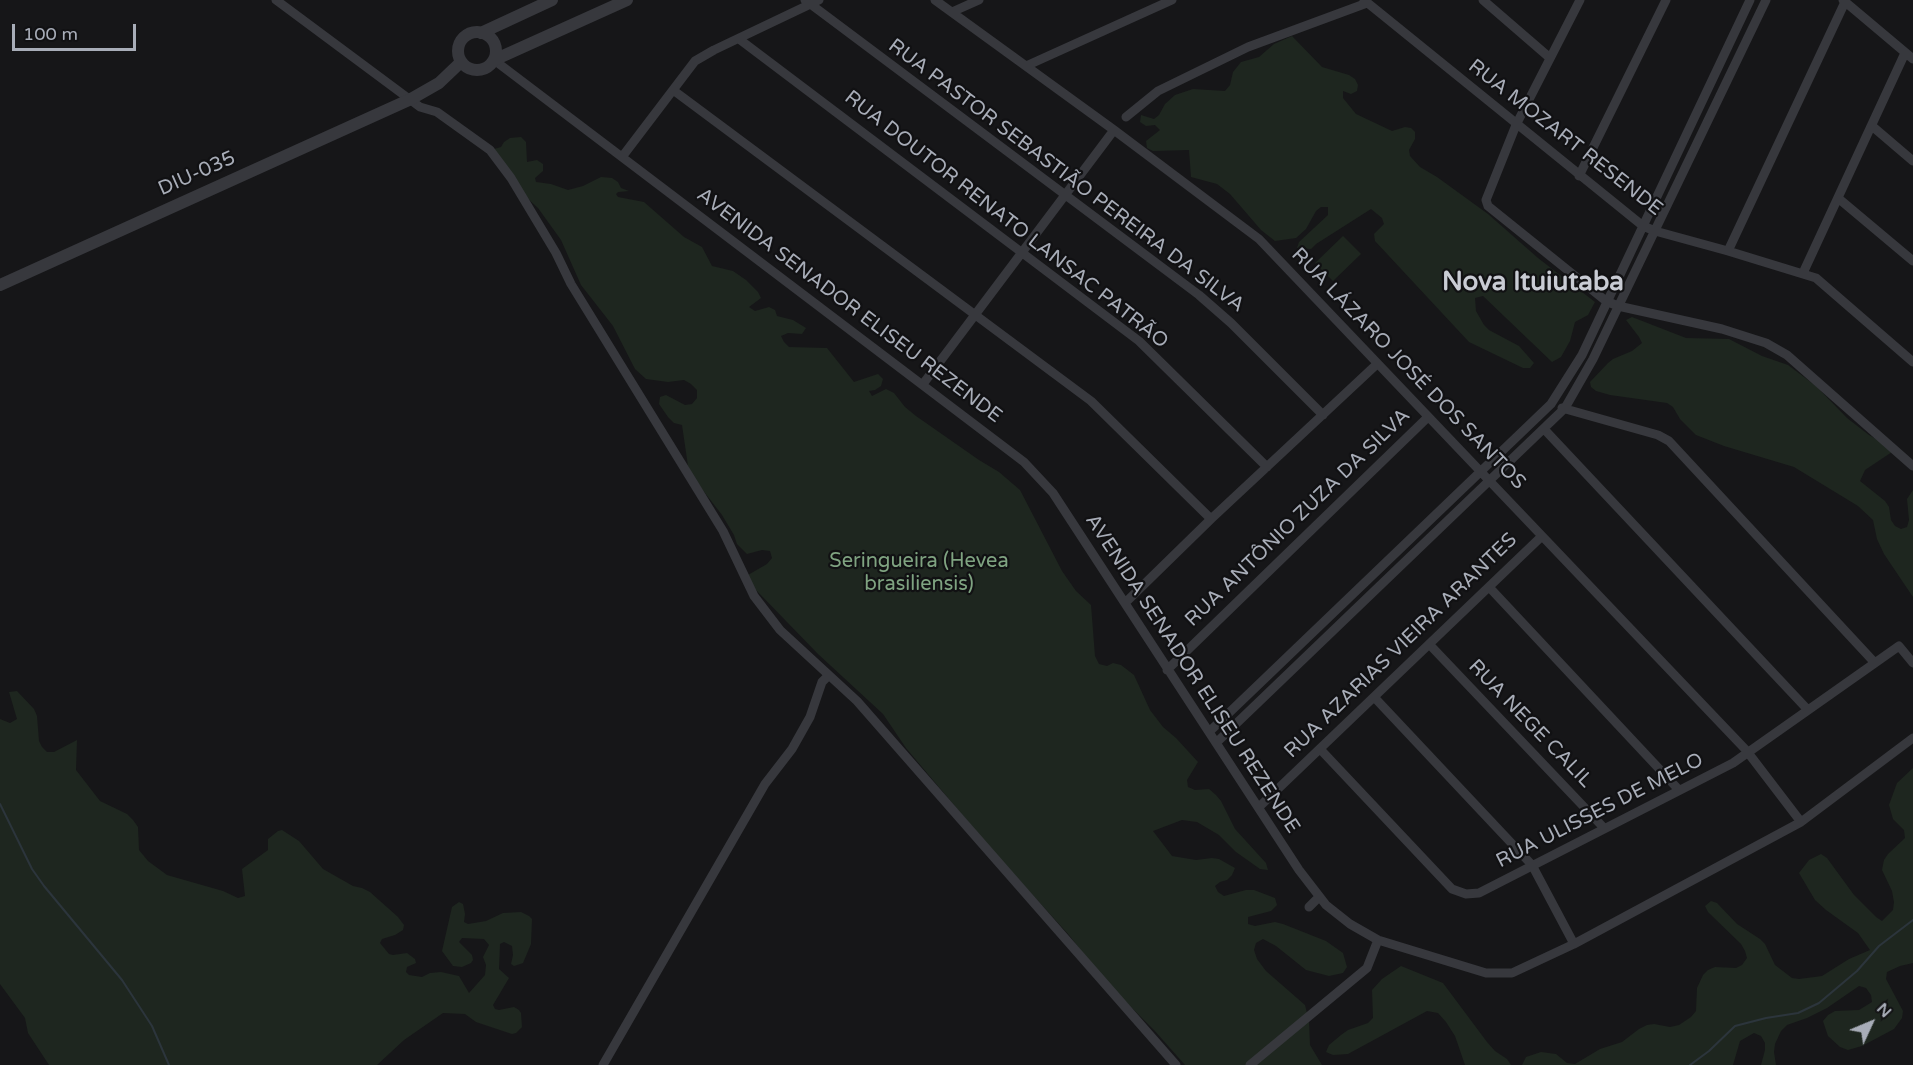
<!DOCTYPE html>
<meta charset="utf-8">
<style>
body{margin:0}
#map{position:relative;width:1913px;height:1065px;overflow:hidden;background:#161618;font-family:"Varela Round",sans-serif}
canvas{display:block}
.north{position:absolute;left:1841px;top:993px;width:60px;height:60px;-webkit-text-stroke:4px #111113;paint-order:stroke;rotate:46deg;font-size:16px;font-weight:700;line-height:24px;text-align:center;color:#a8adb8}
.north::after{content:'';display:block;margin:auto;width:21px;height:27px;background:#a8adb8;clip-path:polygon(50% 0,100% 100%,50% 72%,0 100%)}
.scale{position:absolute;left:12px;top:24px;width:124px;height:27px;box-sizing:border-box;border:3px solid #a8adb8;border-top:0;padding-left:8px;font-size:18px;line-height:21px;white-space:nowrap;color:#a8adb8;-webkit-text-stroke:4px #111113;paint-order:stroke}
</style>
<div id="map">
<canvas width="1913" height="1065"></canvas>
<div class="north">N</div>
<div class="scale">100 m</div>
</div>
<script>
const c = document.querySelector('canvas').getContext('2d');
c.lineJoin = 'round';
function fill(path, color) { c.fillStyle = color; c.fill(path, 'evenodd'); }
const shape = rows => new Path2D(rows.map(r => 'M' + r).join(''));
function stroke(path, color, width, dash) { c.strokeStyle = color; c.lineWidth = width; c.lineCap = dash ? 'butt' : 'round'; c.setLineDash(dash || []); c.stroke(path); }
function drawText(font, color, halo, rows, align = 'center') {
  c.font = font + ' "Varela Round",sans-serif'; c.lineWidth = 4.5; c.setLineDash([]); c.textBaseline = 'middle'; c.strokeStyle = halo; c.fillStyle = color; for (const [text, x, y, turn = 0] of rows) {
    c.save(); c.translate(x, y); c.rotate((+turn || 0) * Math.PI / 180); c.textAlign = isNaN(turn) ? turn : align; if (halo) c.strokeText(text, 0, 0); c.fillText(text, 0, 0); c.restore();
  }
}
const green = shape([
 [1292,36,1322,67,1349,75,1355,79,1358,85,1357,91,1351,94,1343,91,1343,98,1356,114,1392,131,1405,127,1411,128,1415,132,1415,139,1409,150,1410,156,1420,167,1437,177,1488,214,1538,258,1595,302,1588,315,1575,322,1570,341,1561,357,1552,362,1483,296,1475,298,1476,311,1484,325,1489,330,1519,346,1534,363,1530,368,1523,368,1469,342,1375,241,1374,234,1384,224,1382,218,1371,209,1316,244,1311,249,1297,248,1299,242,1328,215,1328,207,1321,207,1316,211,1306,229,1296,238,1275,241,1261,230,1230,194,1217,184,1191,177,1189,150,1153,151,1147,148,1146,141,1160,130,1155,125,1146,126,1140,122,1141,115,1154,119,1159,115,1165,104,1175,95,1193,89,1225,91,1230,85,1233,72,1241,62,1259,57,1274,44],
 [521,137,526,142,527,162,537,160,543,164,543,171,535,178,536,182,551,184,568,190,583,186,601,177,612,178,618,182,621,188,629,191,618,192,616,194,618,197,644,202,684,237,702,247,712,266,733,271,746,280,758,292,761,298,749,307,755,311,769,307,775,310,777,316,793,320,806,328,802,334,788,333,781,336,784,342,789,347,827,348,854,382,878,374,883,379,881,386,875,390,869,391,872,396,886,389,894,393,905,407,916,416,979,460,999,472,1020,490,1062,571,1076,591,1091,605,1095,656,1099,664,1107,666,1113,663,1121,665,1134,675,1150,710,1163,727,1176,738,1198,762,1187,780,1188,787,1195,790,1209,789,1216,795,1221,801,1235,829,1266,863,1268,870,1260,869,1236,852,1219,835,1197,822,1182,820,1153,831,1172,856,1196,860,1212,858,1219,859,1235,868,1232,875,1227,880,1220,882,1215,886,1218,892,1224,896,1246,890,1254,890,1275,898,1277,905,1271,911,1248,917,1248,924,1255,926,1275,922,1283,924,1326,941,1343,953,1347,967,1343,973,1329,976,1306,970,1276,946,1263,939,1256,943,1254,950,1257,959,1266,971,1305,1005,1309,1021,1310,1045,1322,1065,1185,1065,1154,1030,1103,979,1069,935,991,849,906,748,883,714,818,654,755,589,748,575,767,564,772,558,770,551,762,550,747,554,737,544,734,535,722,515,695,480,688,466,682,425,674,423,668,417,659,404,660,397,666,395,685,405,692,404,697,398,697,390,691,384,684,380,668,382,646,379,635,369,613,326,581,285,561,240,538,208,527,198,494,149,501,147,504,142,510,138],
 [1343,236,1361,254,1333,281,1315,263],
 [1632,317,1686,338,1729,339,1762,356,1788,365,1816,386,1847,418,1869,435,1883,443,1892,452,1865,470,1860,481,1885,501,1889,507,1891,520,1895,526,1901,529,1907,527,1909,520,1907,499,1913,490,1913,597,1884,554,1877,539,1873,520,1858,506,1794,467,1724,446,1696,435,1680,419,1673,407,1667,403,1610,395,1596,391,1591,387,1590,382,1608,363,1613,359,1632,351,1642,343,1639,337,1626,320],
 [17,691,34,709,37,716,39,741,42,747,47,752,54,752,77,740,76,770,100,801,127,814,133,820,138,827,139,850,148,861,167,875,223,891,238,898,245,896,242,869,268,850,268,839,278,831,282,830,299,841,323,869,353,886,362,888,370,892,398,917,404,925,403,930,395,935,382,939,380,943,389,954,393,955,407,953,415,959,416,963,407,967,406,972,409,975,422,977,430,973,441,972,459,976,469,993,485,975,486,965,483,957,489,945,484,939,462,938,459,942,472,955,473,960,471,963,462,967,453,966,442,951,452,907,459,902,463,904,465,914,464,922,468,924,486,921,503,913,521,912,529,916,532,919,531,944,523,963,514,966,511,964,513,955,512,946,504,942,500,944,499,969,509,978,493,1005,495,1009,499,1010,514,1007,519,1010,521,1013,522,1027,516,1033,512,1034,476,1022,465,1014,443,1013,404,1040,377,1065,49,1065,28,1033,25,1018,0,984,0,719,10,723,17,719,9,692],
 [1913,768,1913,963,1900,966,1887,972,1886,979,1903,1011,1902,1018,1894,1029,1862,1046,1848,1050,1840,1047,1828,1036,1823,1021,1828,1015,1835,1011,1859,1010,1872,1002,1871,995,1866,988,1859,986,1827,1008,1807,1018,1787,1025,1781,1031,1775,1044,1774,1052,1776,1065,1761,1065,1765,1050,1765,1043,1761,1036,1754,1033,1740,1041,1733,1065,1522,1065,1526,1057,1541,1052,1556,1054,1567,1063,1575,1064,1600,1049,1622,1042,1639,1029,1647,1025,1654,1024,1670,1027,1679,1025,1691,1017,1696,1011,1697,988,1703,975,1708,970,1715,967,1736,968,1742,965,1747,958,1745,951,1741,944,1708,912,1705,906,1711,901,1717,903,1737,924,1760,939,1765,944,1775,965,1792,978,1799,979,1822,976,1849,959,1870,950,1858,933,1826,910,1815,900,1799,873,1809,860,1821,854,1827,858,1854,895,1876,917,1882,921,1893,910,1894,902,1892,891,1882,870,1884,860,1888,854,1905,838,1904,830,1893,819,1889,805,1897,783],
 [1401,966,1443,983,1487,1042,1495,1051,1507,1059,1511,1065,1465,1065,1455,1036,1446,1022,1438,1013,1427,1011,1348,1054,1333,1055,1326,1052,1329,1045,1341,1035,1348,1030,1368,1023,1373,1018,1372,990,1382,979]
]);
const stream = shape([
 [0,804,32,869,44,886,122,980,152,1026,169,1065],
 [1690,1065,1709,1051,1735,1026,1766,1018,1798,1013,1819,1003,1857,971,1879,946,1913,920]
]);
const minor = shape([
 [276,0,420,107,437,112,490,150,511,178,556,253,571,284,723,531,754,596,780,630,857,701,1176,1065],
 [805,0,1199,295,1231,323,1323,415],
 [935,0,1114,130,1259,239,1746,750,1801,822],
 [1364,0,1643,226,1655,231,1728,251,1816,278,1913,362],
 [1483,0,1550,58],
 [1580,0,1516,125,1486,200,1488,206,1606,301,1618,306,1722,329,1766,343,1787,355,1913,466],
 [1843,0,1913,59],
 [952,12,979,0],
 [739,39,1139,341,1267,467],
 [494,60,1024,462,1053,493,1299,870,1326,905,1350,924,1378,940,1486,973,1512,973,1574,944,1801,822,1913,738],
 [1026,66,1172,0],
 [673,90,1091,401,1211,519],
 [1126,117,1158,91,1248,47,1367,3],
 [1872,126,1913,161],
 [622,157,695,61,714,50,819,0],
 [1579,176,1666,0],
 [1838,198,1913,261],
 [1728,251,1845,2],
 [1803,273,1905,53],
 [923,384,1114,130],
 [1562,408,1658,435,1669,441,1875,663],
 [1544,429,1808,710],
 [1489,587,1679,790],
 [1125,603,1211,519,1377,364],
 [1429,644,1604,828],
 [1167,670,1428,417],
 [1374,697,1532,865,1574,944],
 [1209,732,1551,404,1582,355,1750,0],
 [1216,743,1565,408,1593,359,1766,0],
 [1320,749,1452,889,1466,894,1479,893,1733,763,1899,646,1913,663],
 [1259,807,1542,536],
 [1309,907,1319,897],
 [603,1065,765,784,792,749,810,717,822,682,828,676],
 [1250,1065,1367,968,1378,940]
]);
const tertiary = shape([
 '458 51a19 19 0 1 1 38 0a19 19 0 1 1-38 0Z',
 [481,33,552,0],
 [494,60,627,0],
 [0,285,411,99,439,83,461,62]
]);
const streetNames = [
 ["RUA MOZART RESENDE",1565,138,38],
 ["DIU-035",197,174,-24],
 ["RUA PASTOR SEBASTIÃO PEREIRA DA SILVA",1066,176,37],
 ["RUA DOUTOR RENATO LANSAC PATRÃO",1006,220,38],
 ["AVENIDA SENADOR ELISEU REZENDE",849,306,37],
 ["RUA LÁZARO JOSÉ DOS SANTOS",1408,369,46],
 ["RUA ANTÔNIO ZUZA DA SILVA",1298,518,-44],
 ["RUA AZARIAS VIEIRA ARANTES",1401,646,-44],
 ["AVENIDA SENADOR ELISEU REZENDE",1192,674,57],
 ["RUA NEGE CALIL",1530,724,46],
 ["RUA ULISSES DE MELO",1600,811,-27]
];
const parkNames = [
 ["Seringueira (Hevea",919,562],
 ["brasiliensis)",919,585]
];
const districtNames = [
 ["Nova Ituiutaba",1533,283]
];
fill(green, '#1e261f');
stroke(stream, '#2c353c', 2);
stroke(minor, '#37383d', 9);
stroke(tertiary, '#37383d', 12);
drawText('20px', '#a8adb8', '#111113', streetNames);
drawText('20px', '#7fa381', '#111113', parkNames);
drawText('bold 26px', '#c9ccd4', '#111113', districtNames);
</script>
